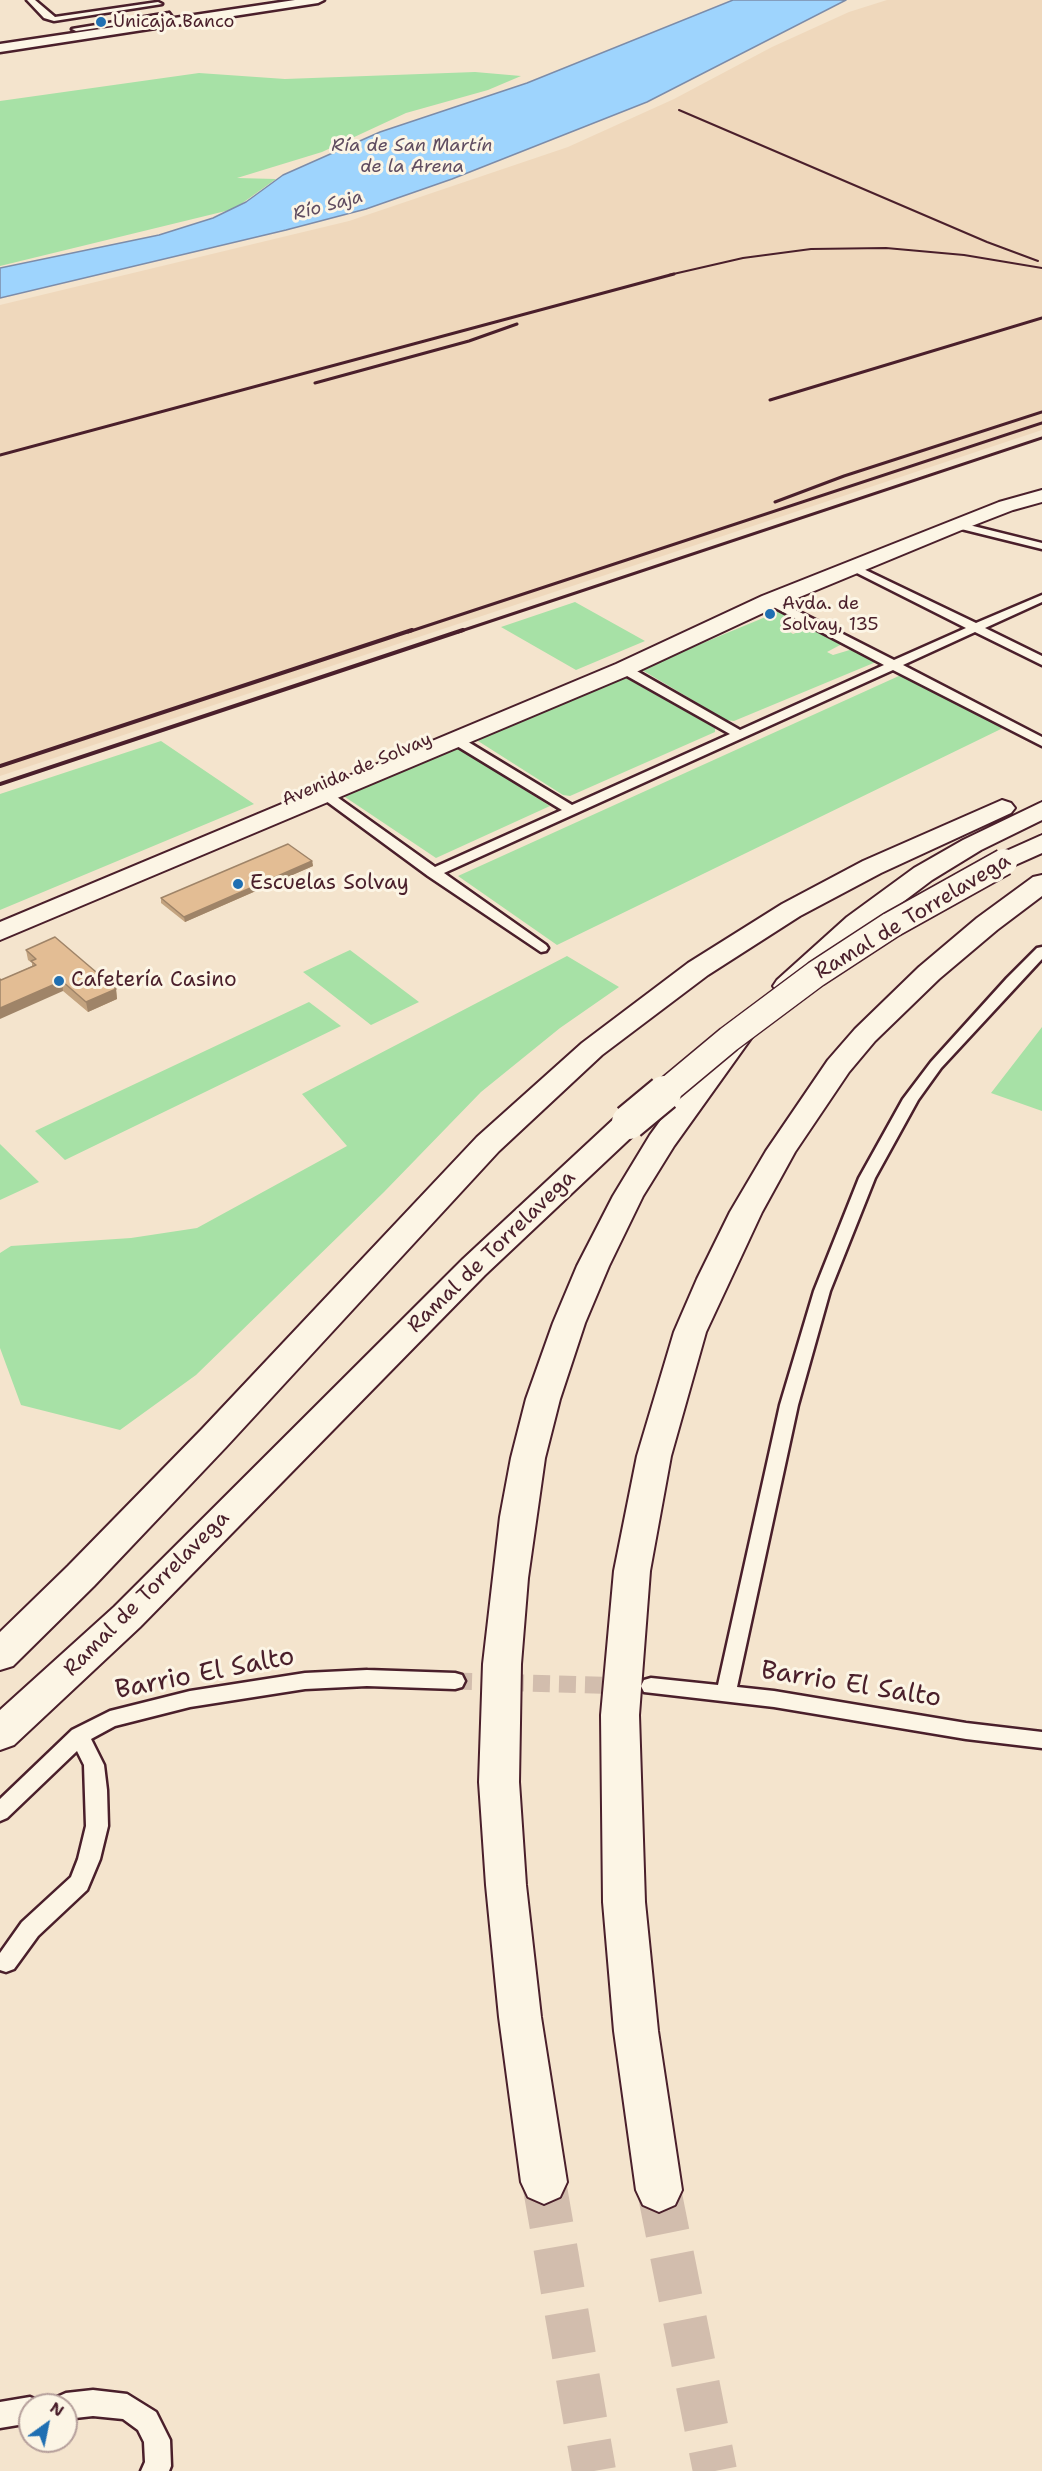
<!DOCTYPE html>
<meta charset="utf-8">
<style>
body{margin:0}
#map{position:relative;width:1042px;height:2471px;overflow:hidden;background:#f4e4cd;font-family:"Shantell Sans",sans-serif}
canvas{display:block}
.north{position:absolute;left:18px;top:2393px;width:60px;height:60px;box-sizing:border-box;background:#fcf5e5;border:2px solid #b59f9b;border-radius:50%;rotate:33deg;font-size:16px;font-weight:700;line-height:24px;text-align:center;color:#4a1f2b}
.north::after{content:'';display:block;margin:auto;width:21px;height:27px;background:#1f6fb2;clip-path:polygon(50% 0,100% 100%,50% 72%,0 100%)}
</style>
<div id="map">
<canvas width="1042" height="2471"></canvas>
<div class="north">N</div>
</div>
<script>
const c = document.querySelector('canvas').getContext('2d');
c.lineJoin = 'round';
function fill(path, color) { c.fillStyle = color; c.fill(path, 'evenodd'); }
const shape = rows => new Path2D(rows.map(r => 'M' + r).join(''));
function stroke(path, color, width, dash) { c.strokeStyle = color; c.lineWidth = width; c.lineCap = dash ? 'butt' : 'round'; c.setLineDash(dash || []); c.stroke(path); }
function drawText(font, color, halo, rows, align = 'center') {
  c.font = font + ' "Shantell Sans",sans-serif'; c.lineWidth = 6; c.setLineDash([]); c.textBaseline = 'middle'; c.strokeStyle = halo; c.fillStyle = color; for (const [text, x, y, turn = 0] of rows) {
    c.save(); c.translate(x, y); c.rotate((+turn || 0) * Math.PI / 180); c.textAlign = isNaN(turn) ? turn : align; if (halo) c.strokeText(text, 0, 0); c.fillText(text, 0, 0); c.restore();
  }
}
const built = shape([
 [887,0,1042,0,1042,430,0,776,0,305,349,221,568,147,674,99,772,47,849,12]
]);
const green = shape([
 [475,72,521,76,488,90,406,113,322,152,237,178,276,179,234,209,0,266,0,101,199,73,285,79],
 [575,602,636,636,645,641,576,670,501,627],
 [780,611,801,622,800,624,787,630,793,634,811,627,841,642,842,644,827,652,833,655,853,649,876,662,734,721,726,720,642,670,645,667],
 [901,675,1003,728,557,945,458,876],
 [622,678,628,679,715,728,715,732,570,796,563,795,478,741,483,736],
 [161,741,254,804,0,910,0,794],
 [457,747,550,806,436,858,342,795],
 [350,950,419,1002,371,1025,303,972],
 [567,956,619,987,560,1028,481,1092,384,1192,196,1375,120,1430,21,1405,0,1348,0,1253,11,1246,131,1238,197,1228,347,1146,302,1094],
 [309,1002,341,1026,65,1160,35,1131],
 [1042,1027,1042,1111,991,1093],
 [0,1144,39,1182,0,1200]
]);
const water = shape([
 [733,0,846,0,647,102,452,179,366,209,286,230,0,298,0,268,159,235,213,218,246,202,283,175,380,132,527,83,733,0]
]);
const streetTunnel = shape([
 [455,1681,625,1686]
]);
const highwayTunnel = shape([
 [544,2182,594,2471],
 [659,2190,715,2471]
]);
const street = shape([
 [27,0,35,0,55,17,158,2,162,4,54,21,44,18,27,0],
 [169,13,172,17,76,31,72,29,169,13],
 [957,522,1042,543,1042,549,953,527,951,525,957,522],
 [853,564,976,623,1042,595,1042,602,985,628,1042,656,1042,665,975,632,903,665,1042,737,1042,746,893,670,444,873,546,945,548,948,546,951,541,952,428,876,318,795,325,791,330,792,435,867,562,810,452,743,450,740,452,737,460,737,572,805,730,734,620,672,620,666,628,666,740,730,884,665,766,603,766,599,774,599,894,660,966,628,849,569,849,565,853,564],
 [1042,947,1042,959,941,1068,918,1100,875,1178,830,1291,798,1405,737,1687,774,1691,966,1723,1042,1732,1042,1748,966,1739,774,1707,644,1692,641,1686,644,1680,651,1678,718,1685,780,1405,814,1291,859,1178,903,1099,931,1062,1007,978,1037,948,1042,947],
 [367,1670,455,1673,462,1675,465,1681,462,1687,455,1689,367,1686,305,1689,190,1707,115,1726,91,1739,104,1765,107,1790,108,1826,100,1859,87,1890,38,1936,14,1969,6,1972,0,1970,0,1953,22,1922,71,1877,78,1859,86,1826,84,1765,77,1751,7,1818,0,1821,0,1799,72,1730,110,1711,190,1691,305,1673,367,1670],
 [93,2390,127,2394,156,2412,170,2440,171,2466,169,2471,141,2471,145,2462,144,2442,138,2430,123,2419,93,2416,66,2419,66,2405,54,2405,57,2397,66,2393,93,2390],
 [30,2397,39,2401,41,2405,30,2405,30,2423,0,2428,0,2402,30,2397]
]);
const primary = shape([
 [295,0,324,0,318,3,0,52,0,44,295,0]
]);
const highway = shape([
 [1042,490,1042,502,1013,510,964,529,778,606,632,674,0,940,0,922,616,664,762,596,999,502,1042,490],
 [1002,800,1011,803,1015,808,1011,813,881,873,800,916,708,975,602,1055,499,1151,226,1447,94,1586,13,1666,0,1670,0,1632,68,1566,202,1429,477,1137,582,1043,688,963,782,904,863,861,1002,800],
 [1042,802,1042,820,981,850,932,880,867,929,797,992,787,994,777,992,773,986,777,980,847,917,914,868,963,840,1042,802],
 [1042,835,1042,853,1004,870,995,868,991,862,995,856,1042,835],
 [1042,875,1042,896,997,930,939,979,875,1041,849,1072,795,1152,762,1212,706,1332,693,1378,671,1456,650,1571,639,1715,645,1902,658,2031,682,2190,675,2205,659,2212,643,2205,636,2190,614,2031,603,1902,601,1715,614,1571,637,1456,674,1332,697,1279,730,1212,766,1151,828,1060,855,1029,919,967,977,918,1033,877,1042,875],
 [738,1028,748,1031,752,1037,674,1146,643,1196,609,1266,585,1323,560,1399,545,1458,528,1578,521,1664,519,1782,526,1885,541,2017,567,2182,560,2197,544,2204,528,2197,521,2182,499,2017,486,1885,479,1782,483,1664,500,1517,511,1458,526,1399,553,1323,577,1266,613,1196,650,1135,711,1051,728,1031,738,1028],
 [629,1113,640,1115,644,1122,640,1129,485,1275,140,1627,14,1745,0,1750,0,1710,114,1607,463,1259,618,1115,629,1113]
]);
const railFar2 = shape([
 [679,110,987,242,1038,261],
 [669,275,743,258,811,249,886,248,964,255,1042,268]
]);
const railFar1 = shape([
 [315,383,469,341,517,324],
 [770,400,1042,318],
 [0,455,674,274],
 [775,502,844,476,1042,412],
 [408,632,1042,423],
 [458,632,1042,438]
]);
const rail = shape([
 [0,766,412,630],
 [0,784,463,630]
]);
const highwayBridgeFar1 = shape([
 [663,1094,729,1039,816,974,891,925,1004,862]
]);
const highwayBridge = shape([
 [629,1122,664,1093]
]);
const wall = shape([
 [312,861,313,866,185,922,161,903,161,898],
 [26,950,116,989,117,999,88,1012,63,991,1,980,32,966,32,963,28,960]
]);
const shadedWall = shape([
 [312,861,313,866,185,922,184,917],
 [62,981,63,991,0,1019,0,1008],
 [116,989,117,999,88,1012,86,1002]
]);
const building = shape([
 [288,844,312,861,184,917,161,898,288,844],
 [55,937,116,989,86,1002,62,981,0,1008,0,979,1,980,36,965,31,961,36,959,26,950,55,937]
]);
const markers = [
 [101,22,6,"#1f6fb2"],
 [770,614,6,"#1f6fb2"],
 [238,884,6,"#1f6fb2"],
 [59,981,6,"#1f6fb2"]
];
const farPoinames = [
 ["Unicaja Banco",113,22],
 ["Avda. de",782,604],
 ["Solvay, 135",782,625]
];
const farWaternames = [
 ["Ría de San Martín",412,146],
 ["de la Arena",412,167],
 ["Río Saja",328,206,-15]
];
const farStreetnames = [
 ["Avenida de Solvay",357,770,-23]
];
const poiNames = [
 ["Escuelas Solvay",250,884],
 ["Cafetería Casino",71,981]
];
const streetNames = [
 ["Ramal de Torrelavega",913,917,-31],
 ["Ramal de Torrelavega",492,1252,-44],
 ["Ramal de Torrelavega",147,1594,-45]
];
const nearStreetnames = [
 ["Barrio El Salto",205,1674,-11],
 ["Barrio El Salto",851,1685,9]
];
fill(built, '#efd8bc');
fill(green, '#a7e1a6');
fill(water, '#9ed4fd');
stroke(water, '#7c8ca9', 1.5);
stroke(streetTunnel, '#d2bdad', 17, [17, 9]);
stroke(highwayTunnel, '#d2bdad', 44, [44, 22]);
stroke(street, '#4a1f2b', 5);
stroke(primary, '#4a1f2b', 5);
stroke(highway, '#4a1f2b', 4);
fill(street, '#fcf5e5');
fill(primary, '#fcf5e5');
fill(highway, '#fcf5e5');
stroke(railFar2, '#4a1f2b', 2);
stroke(railFar1, '#4a1f2b', 3);
stroke(rail, '#4a1f2b', 4);
stroke(highwayBridgeFar1, '#4a1f2b', 29, []);
stroke(highwayBridge, '#4a1f2b', 38, []);
stroke(highwayBridgeFar1, '#fcf5e5', 26);
stroke(highwayBridge, '#fcf5e5', 34);
fill(wall, '#c3a37f');
fill(shadedWall, '#9f8468');
fill(building, '#e3bd94');
stroke(building, '#9f8468', 1.5);
for (const [x, y, r, color] of markers) { const dot = new Path2D(); dot.arc(x, y, r, 0, 2 * Math.PI); c.fillStyle = color; c.fill(dot); stroke(dot, '#fcf5e5', 2); }
drawText('18px', '#4a1f2b', '#fcf5e5', farPoinames, 'left');
drawText('italic 18px', '#5f4c60', '#fcf5e5', farWaternames);
drawText('18px', '#4a1f2b', '#fcf5e5', farStreetnames);
drawText('21px', '#4a1f2b', '#fcf5e5', poiNames, 'left');
drawText('21px', '#4a1f2b', '#fcf5e5', streetNames);
drawText('26px', '#4a1f2b', '#fcf5e5', nearStreetnames);
</script>
